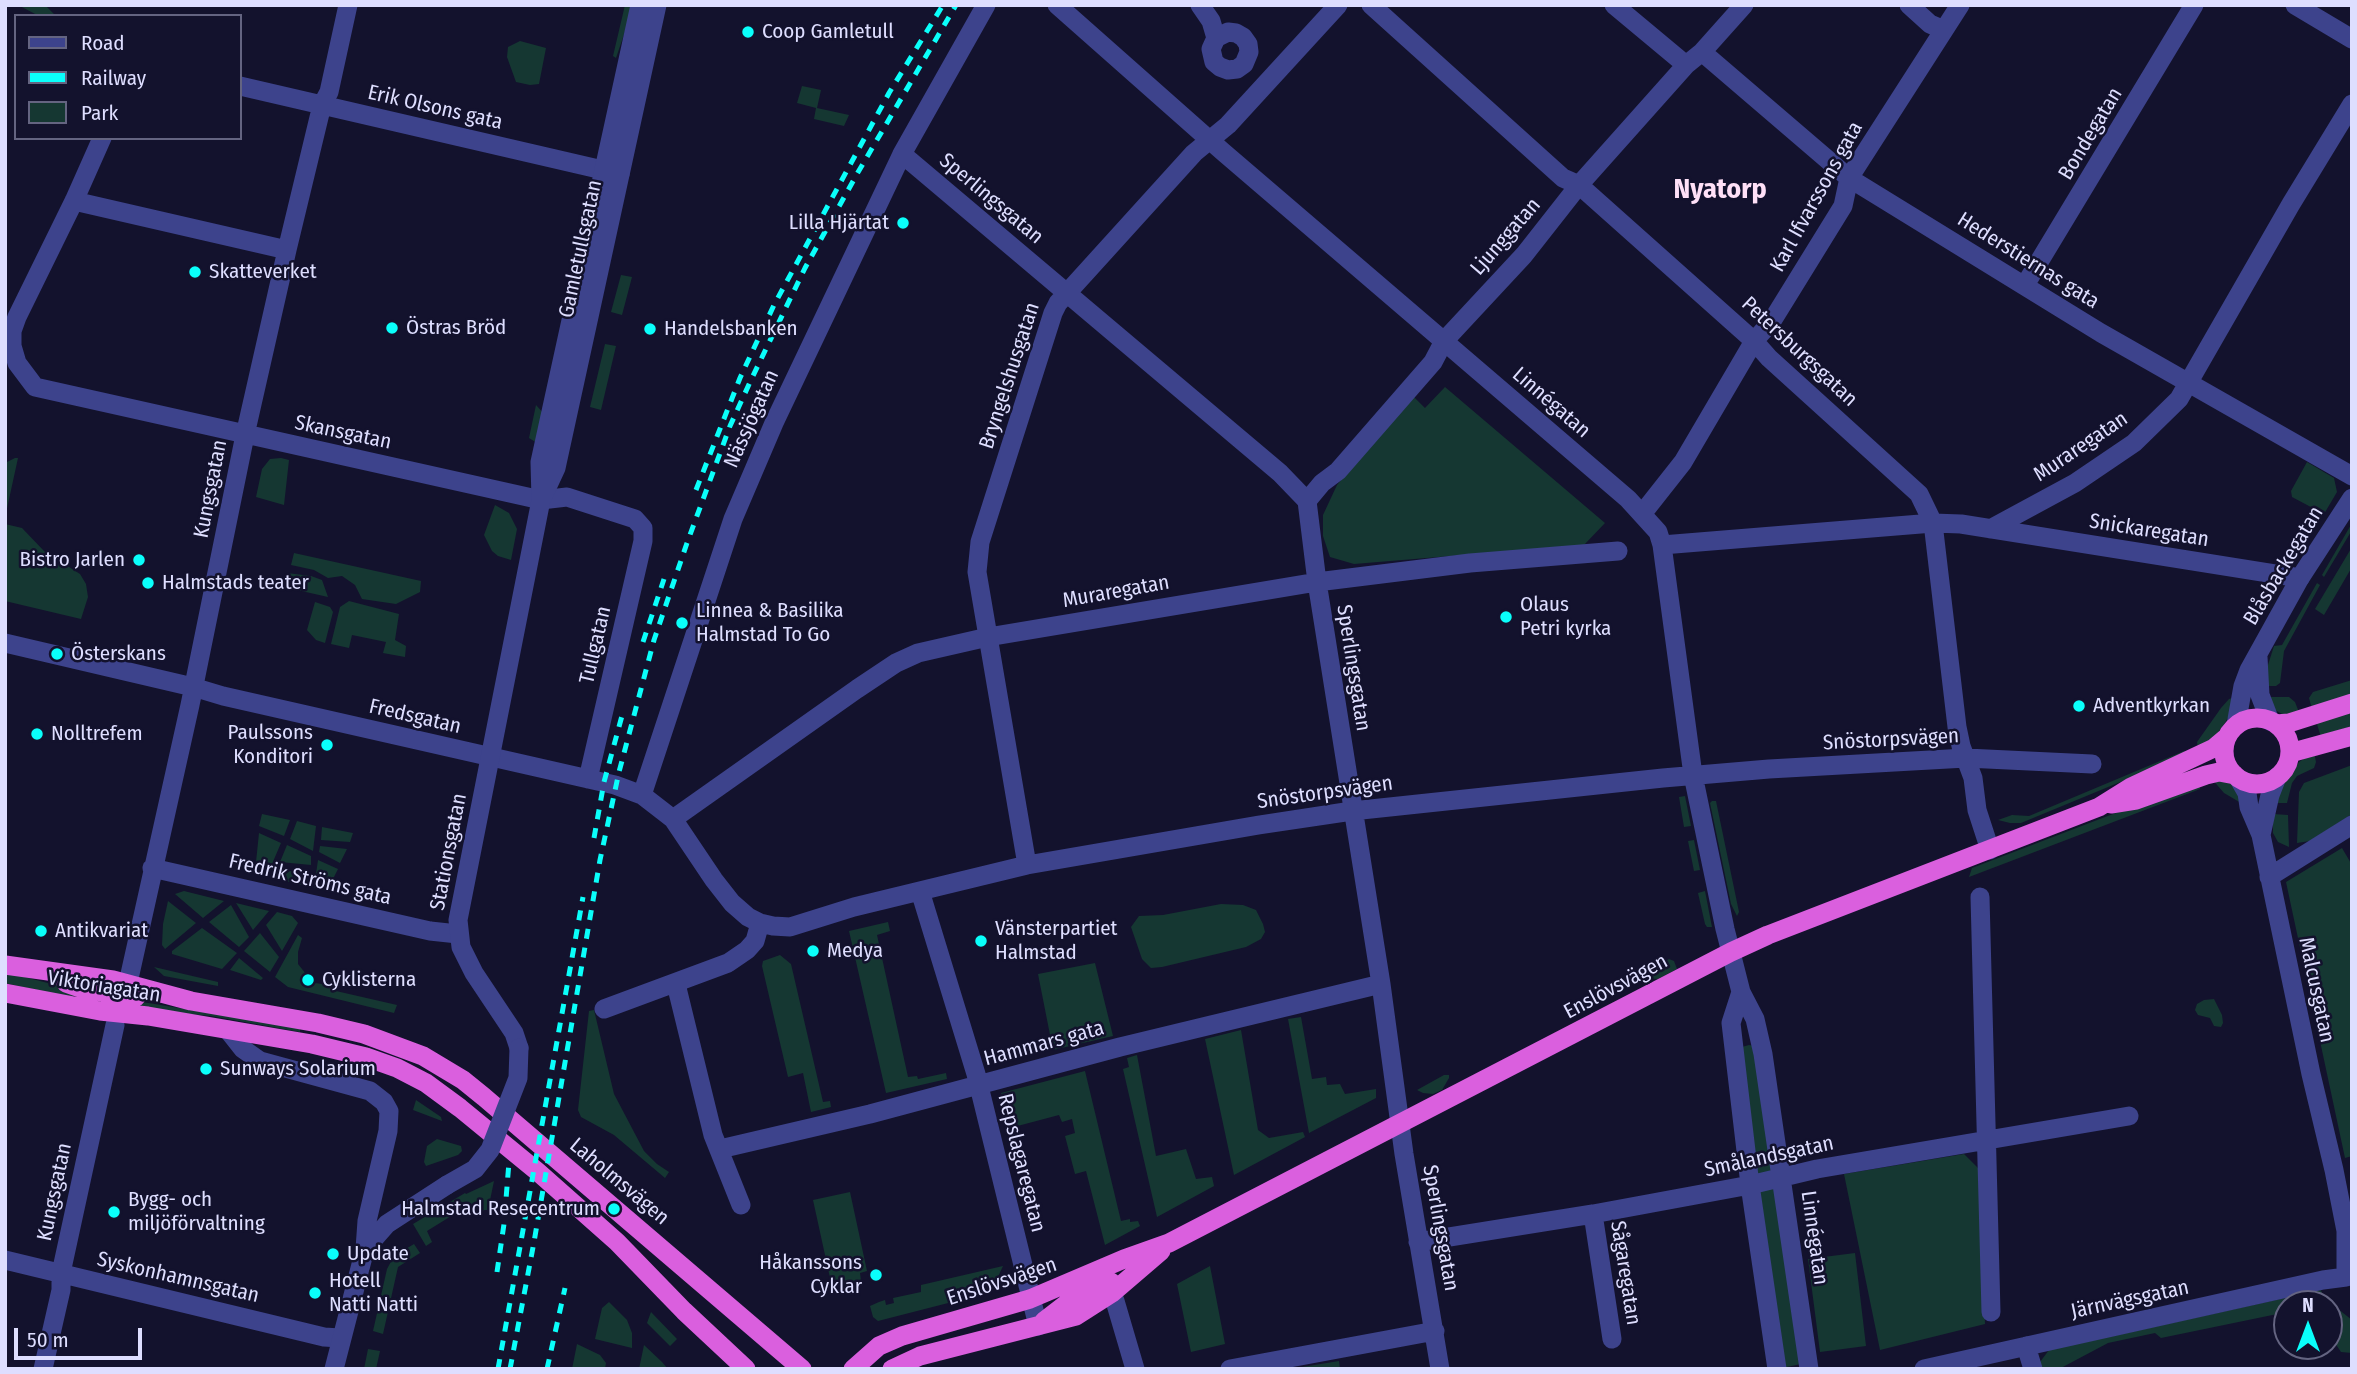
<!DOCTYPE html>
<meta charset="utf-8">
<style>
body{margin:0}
#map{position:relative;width:2357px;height:1374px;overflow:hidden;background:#13122d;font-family:"Fira Sans Condensed",sans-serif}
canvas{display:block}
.frame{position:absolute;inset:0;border:7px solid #dedeff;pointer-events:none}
.legend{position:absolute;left:14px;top:14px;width:228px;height:126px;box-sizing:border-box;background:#13122d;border:2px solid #646481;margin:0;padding:9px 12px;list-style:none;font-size:21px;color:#dedeff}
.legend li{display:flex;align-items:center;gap:14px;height:35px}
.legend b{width:35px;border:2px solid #646481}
.north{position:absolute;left:2273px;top:1290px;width:70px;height:70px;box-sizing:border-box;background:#13122d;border:2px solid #646481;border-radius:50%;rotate:0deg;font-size:19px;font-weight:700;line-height:28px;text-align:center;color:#dedeff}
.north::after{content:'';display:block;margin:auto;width:24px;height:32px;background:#0afffb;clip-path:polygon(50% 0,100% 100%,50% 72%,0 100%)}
.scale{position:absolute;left:14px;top:1328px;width:128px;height:32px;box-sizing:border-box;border:4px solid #dedeff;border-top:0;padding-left:9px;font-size:21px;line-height:24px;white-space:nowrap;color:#dedeff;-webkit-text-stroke:5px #13122d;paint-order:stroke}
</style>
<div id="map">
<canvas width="2357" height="1374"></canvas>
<div class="frame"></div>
<ul class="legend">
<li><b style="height:9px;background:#3d438c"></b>Road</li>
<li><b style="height:9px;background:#0afffb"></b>Railway</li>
<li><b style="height:19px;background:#153732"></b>Park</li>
</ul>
<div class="north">N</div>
<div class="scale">50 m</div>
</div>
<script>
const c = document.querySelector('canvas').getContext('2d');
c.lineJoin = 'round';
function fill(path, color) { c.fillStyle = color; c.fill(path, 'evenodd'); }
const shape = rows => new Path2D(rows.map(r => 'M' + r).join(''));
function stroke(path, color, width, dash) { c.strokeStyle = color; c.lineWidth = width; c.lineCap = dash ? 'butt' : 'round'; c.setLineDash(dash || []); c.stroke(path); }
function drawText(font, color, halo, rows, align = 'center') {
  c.font = font + ' "Fira Sans Condensed",sans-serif'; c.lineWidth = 5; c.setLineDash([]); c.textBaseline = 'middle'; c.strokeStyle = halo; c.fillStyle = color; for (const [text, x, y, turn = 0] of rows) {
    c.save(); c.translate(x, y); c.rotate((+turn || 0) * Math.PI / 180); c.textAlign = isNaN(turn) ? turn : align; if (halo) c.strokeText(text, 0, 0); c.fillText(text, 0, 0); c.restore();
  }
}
const green = shape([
 [18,5,45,5,56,16,39,16],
 [625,5,634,5,616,58,613,56],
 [520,41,546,48,539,84,530,85,516,82,507,57,508,47],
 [802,86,821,90,817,108,849,115,844,126,814,119,816,108,797,103],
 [621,275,632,277,622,315,611,312],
 [605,344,616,346,601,410,590,407],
 [1445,387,1605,523,1584,545,1354,564,1330,557,1323,536,1323,515,1337,485,1411,394,1425,408],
 [536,405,545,415,537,443,529,438],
 [15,458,18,458,6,513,5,463],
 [281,458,289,460,284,505,256,497,262,469,270,459],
 [2307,462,2334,478,2337,492,2324,514,2292,497,2291,491],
 [495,505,509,513,517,529,511,560,498,556,492,551,484,535],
 [2352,523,2352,530,2324,577,2322,575],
 [5,524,22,528,44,551,80,574,86,584,88,597,81,619,5,601],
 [2352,547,2352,567,2324,615,2315,609],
 [294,553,421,581,420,592,396,604,362,599,355,585,342,576,328,578,314,570,291,565],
 [287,573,311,576,322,580,328,597,297,590],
 [2317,583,2320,585,2284,651,2280,683,2276,686,2267,686,2267,668,2274,646,2282,645],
 [349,601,399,614,395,640,406,646,405,657,383,653,386,642,352,635,349,648,331,644,340,607],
 [315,602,330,607,333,612,325,643,316,640,307,630],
 [2352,680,2352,695,2312,709,2309,698,2313,692],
 [2235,697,2231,712,2225,723,2213,739,2198,749,2197,742,2221,708,2229,699],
 [2268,697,2289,697,2295,702,2300,715,2284,715,2273,709],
 [2352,711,2352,726,2321,737,2316,721],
 [2184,751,2188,754,2021,823,2010,823,1998,820,2012,815,2029,816],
 [2314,752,2316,762,2314,768,2297,776,2292,783,2287,803,2274,803,2278,789,2299,762],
 [2352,765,2352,814,2310,841,2297,843,2299,792,2304,783],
 [2211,778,2230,783,2236,789,2241,803,2224,793],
 [2199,781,2200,789,1969,877,1972,868],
 [1685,796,1691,826,1684,827,1679,797],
 [1712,801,1716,801,1739,912,1737,916,1731,904,1710,803],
 [262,814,290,820,284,836,259,826],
 [2273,814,2288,815,2289,847,2278,842,2273,833],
 [297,821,316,826,313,851,290,839],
 [322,827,353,833,350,842,321,840],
 [259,833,281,843,272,864,256,862],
 [1694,840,1700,870,1694,871,1688,841],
 [287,845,311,856,311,865,280,862],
 [320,846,347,849,340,863,319,852],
 [2342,848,2352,865,2352,1156,2345,1158,2286,882],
 [318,860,338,869,327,891,314,888],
 [278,870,310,873,308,887,275,878],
 [184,891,224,901,203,918,175,894],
 [1705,891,1712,927,1707,927,1705,924,1698,893],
 [168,901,196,923,165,949,162,945,163,924],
 [236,903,269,911,253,930],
 [1221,904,1243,905,1256,910,1263,924,1265,932,1261,939,1246,947,1162,967,1151,968,1142,959,1131,927,1139,916,1163,915],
 [231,905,249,937,239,947,209,922],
 [277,912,292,916,298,923,282,951,266,925],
 [888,922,890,931,877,935,908,1077,917,1076,918,1079,946,1073,947,1079,886,1093,849,931],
 [202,928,237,953,222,969,172,954,172,951],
 [260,933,279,957,270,972,244,951],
 [298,935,302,938,298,952,298,964,310,979,315,983,336,986,336,991,397,1005,394,1013,288,987,275,977],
 [780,955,791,964,823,1102,830,1101,831,1107,811,1112,803,1073,788,1077,762,966,763,961],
 [239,958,263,978,261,980,230,970],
 [1669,959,1674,961,1677,969,1658,979,1644,978,1642,973],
 [1095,963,1113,1036,1053,1050,1038,974],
 [154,967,218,982,218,986,164,976],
 [5,972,75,990,73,998,5,983],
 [88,993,300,1028,300,1032,211,1016,132,1009],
 [2214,999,2222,1015,2223,1023,2221,1027,2214,1026,2210,1018,2198,1015,2195,1010,2197,1004,2204,1000],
 [594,1010,614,1094,644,1151,657,1164,669,1172,665,1178,614,1135,581,1117,578,1110,589,1011],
 [1301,1017,1312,1079,1326,1077,1327,1085,1340,1084,1345,1094,1376,1089,1376,1098,1309,1133,1288,1019],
 [1241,1030,1258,1130,1269,1138,1303,1132,1305,1137,1234,1175,1205,1039],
 [1749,1045,1755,1046,1774,1170,1756,1175,1742,1047],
 [1137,1055,1156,1156,1186,1149,1196,1179,1212,1177,1214,1186,1157,1217,1123,1069,1129,1067,1127,1058],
 [1085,1071,1121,1221,1130,1219,1130,1222,1138,1221,1140,1226,1105,1245,1086,1171,1075,1174,1065,1136,1075,1133,1072,1119,1062,1122,1059,1115,1010,1128,1001,1093],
 [1444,1075,1449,1075,1449,1078,1442,1090,1433,1094,1423,1093,1417,1090],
 [416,1100,441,1117,442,1121,413,1110],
 [437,1139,461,1146,462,1151,458,1155,426,1166,424,1162,427,1146],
 [1964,1154,1980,1170,1985,1324,1880,1350,1844,1174],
 [494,1181,488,1210,484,1210,481,1214,469,1205,427,1231,432,1242,426,1246,413,1224,465,1193,466,1194],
 [1776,1186,1801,1364,1782,1368,1758,1190],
 [850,1192,867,1271,860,1273,861,1281,832,1287,813,1200],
 [414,1244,420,1253,398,1267,383,1334,373,1331,387,1269,394,1256],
 [1855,1253,1866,1346,1820,1352,1808,1259],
 [1003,1266,991,1292,878,1321,873,1317,870,1306,879,1302,885,1300,886,1305,894,1303,893,1298,921,1292,921,1285],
 [1210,1266,1225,1344,1191,1352,1177,1284],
 [2321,1290,2323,1297,2352,1320,2352,1353,2341,1352,2329,1334,2329,1304,2287,1304,2287,1312,2161,1338,2155,1333,2108,1343,2059,1369,2042,1369,2040,1362,2049,1350],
 [609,1302,627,1320,632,1333,632,1348,595,1339,602,1308],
 [651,1312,677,1339,670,1346,647,1323],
 [577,1344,600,1355,606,1363,605,1369,572,1369],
 [644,1345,662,1362,668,1369,639,1369],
 [368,1349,380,1351,376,1369,364,1369],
 [1339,1361,1340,1369,1290,1369]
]);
const minor = shape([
 [1057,5,1222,151,1628,499,1658,532,1662,545,1693,775,1725,929,1741,992,1755,1019,1763,1054,1809,1369],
 [1200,5,1211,21,1216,38,1211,49,1214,62,1220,67,1228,70,1237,69,1244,64,1249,52,1248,44,1243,37,1236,33,1228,32,1216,38],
 [1371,5,1563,178,1579,185,1754,341,1769,358,1919,494,1933,523,1957,727,1961,746,1973,778,1977,810,1990,850],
 [1614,5,1686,65],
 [1909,5,1930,24,1944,30],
 [2295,5,2352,39],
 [1702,52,1849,178,2101,333,2352,476],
 [240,86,620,174],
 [102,138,74,201,17,317,12,331,12,346,17,363,35,387,541,500,567,497,635,519,643,528,643,541,588,779],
 [902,154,1280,473,1307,501,1317,582,1381,984,1404,1154,1440,1369],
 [74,201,287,250],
 [2025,285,2194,5],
 [1307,501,1322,483,1338,471,1433,362,1444,341,1524,255,1579,185,1686,65,1702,52,1744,5],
 [1642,514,1683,462,1754,341,1772,321,1843,206,1849,178,1960,5],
 [1990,529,2075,483,2134,443,2179,399,2291,204,2352,104],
 [1662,545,1933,523,1961,524,2300,578],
 [5,643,193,687,223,696,615,785,642,795,673,819,714,880,732,903,748,917,760,923],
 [2239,779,2247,793,2249,807,2261,835,2311,1074,2334,1170,2346,1231,2346,1277],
 [642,795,733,519,774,423,902,154,986,5],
 [673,819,857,689,896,663,918,653,988,637,1317,582,1470,563,1618,551],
 [2261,835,2270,795,2277,777],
 [1027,865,977,572,980,542,1053,313,1058,303,1194,153,1228,125,1338,5],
 [152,868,430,931,458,934],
 [2269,877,2352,825],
 [920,891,976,1074,1038,1326],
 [1980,897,1991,1312],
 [128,983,190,705,245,435,287,250,322,105,329,92,348,5],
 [676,984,713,1135,741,1205],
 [1741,992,1731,1023,1750,1185,1777,1369],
 [604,1009,728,963,747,950,755,941,760,923,773,926,790,927,854,907,1027,865,1259,825,1352,811,1663,778,1769,769,1966,758,2092,764],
 [720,1149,870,1114,1120,1047,1381,984],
 [1593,1214,1612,1339],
 [1418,1242,1593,1214,1750,1185,1817,1169,2129,1116],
 [5,1260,324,1337,340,1338],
 [1106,1280,1115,1301,1135,1369],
 [2026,1346,2033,1369],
 [43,1369,61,1290,61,1273,115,1025],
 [1230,1369,1435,1331],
 [1924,1369,2323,1280,2346,1277]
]);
const tertiary = shape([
 [543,496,556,468,657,5],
 [2258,657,2260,695,2270,721],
 [2236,725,2243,686,2249,670,2300,578,2352,498],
 [228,1030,243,1049,260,1061,370,1091,384,1102,389,1111,388,1131,367,1221,365,1249,334,1369],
 [519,1048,514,1033,474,973,461,947,458,920,541,500,540,462,640,5],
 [365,1249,387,1224,447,1185]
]);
const trunk = shape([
 '2224 751a33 33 0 1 1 66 0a33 33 0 1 1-66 0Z',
 [2276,724,2289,723,2352,703],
 [2290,753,2352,736],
 [2111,804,2136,800,2206,775,2219,772,2235,775],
 [5,965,113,980,191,1001,318,1023,364,1034,423,1056,463,1080,484,1097,802,1369],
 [66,983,83,989,136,997],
 [5,993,100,1011,148,1016,312,1044,366,1057,397,1068,426,1083,460,1108,538,1172,617,1242,684,1311,746,1369],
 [1044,1321,1070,1301,1111,1282],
 [853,1369,879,1346,902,1336,1030,1299,1124,1259,1169,1243,1731,952,1768,935,2099,807,2131,787,2214,748,2227,737],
 [892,1369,920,1356,1076,1316,1112,1293,1161,1251]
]);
const rail = shape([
 [696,490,740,378,774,305,889,93,943,5],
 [643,642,664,579],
 [594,838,604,782,623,712],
 [497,1272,504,1224,509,1162],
 [498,1369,583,897],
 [510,1369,534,1242,600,860,619,772,654,640,687,543,730,426,751,380,805,268,857,174,956,5],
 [547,1369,565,1288]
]);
const tertiaryBridge = shape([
 [447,1185,475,1169,490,1150,518,1078,519,1048]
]);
const markers = [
 [748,32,7,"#0afffb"],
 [903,223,7,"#0afffb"],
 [195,272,7,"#0afffb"],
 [392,328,7,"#0afffb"],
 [650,329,7,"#0afffb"],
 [139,560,7,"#0afffb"],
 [148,583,7,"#0afffb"],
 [1506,617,7,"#0afffb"],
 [682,623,7,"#0afffb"],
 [57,654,7,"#0afffb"],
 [2079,706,7,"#0afffb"],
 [37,734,7,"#0afffb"],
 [327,745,7,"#0afffb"],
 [41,931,7,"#0afffb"],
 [981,941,7,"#0afffb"],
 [813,951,7,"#0afffb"],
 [308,980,7,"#0afffb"],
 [206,1069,7,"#0afffb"],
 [614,1209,7,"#0afffb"],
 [114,1212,7,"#0afffb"],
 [333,1254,7,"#0afffb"],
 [876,1275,7,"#0afffb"],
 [315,1293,7,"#0afffb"]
];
const poiNames = [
 ["Coop Gamletull",762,32],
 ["Lilla Hjärtat",889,223,"right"],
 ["Skatteverket",209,272],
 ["Östras Bröd",406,328],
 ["Handelsbanken",664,329],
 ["Bistro Jarlen",125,560,"right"],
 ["Halmstads teater",162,583],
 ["Olaus",1520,605],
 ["Petri kyrka",1520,629],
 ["Linnea & Basilika",696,611],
 ["Halmstad To Go",696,635],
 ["Österskans",71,654],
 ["Adventkyrkan",2093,706],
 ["Paulssons",313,733,"right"],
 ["Konditori",313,757,"right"],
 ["Nolltrefem",51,734],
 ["Vänsterpartiet",995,929],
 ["Halmstad",995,953],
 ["Antikvariat",55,931],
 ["Medya",827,951],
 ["Cyklisterna",322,980],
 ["Sunways Solarium",220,1069],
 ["Bygg- och",128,1200],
 ["miljöförvaltning",128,1224],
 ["Halmstad Resecentrum",600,1209,"right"],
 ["Update",347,1254],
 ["Håkanssons",862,1263,"right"],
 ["Cyklar",862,1287,"right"],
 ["Hotell",329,1281],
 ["Natti Natti",329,1305]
];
const streetNames = [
 ["Erik Olsons gata",435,108,13],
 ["Bondegatan",2091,134,-59],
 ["Karl Ifvarssons gata",1817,197,-61],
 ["Sperlingsgatan",991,199,40],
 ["Ljunggatan",1506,237,-49],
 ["Gamletullsgatan",581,249,-78],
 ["Hederstiernas gata",2028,261,32],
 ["Petersburgsgatan",1799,352,43],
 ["Bryngelshusgatan",1010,376,-72],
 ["Linnégatan",1551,403,41],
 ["Nässjögatan",752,419,-66],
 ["Skansgatan",343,433,12],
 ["Muraregatan",2081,447,-34],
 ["Kungsgatan",211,489,-79],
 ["Snickaregatan",2149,531,9],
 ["Blåsbackegatan",2284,566,-59],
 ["Muraregatan",1116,592,-10],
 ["Tullgatan",596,645,-77],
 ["Sperlingsgatan",1353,668,81],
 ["Fredsgatan",415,717,13],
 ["Snöstorpsvägen",1891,740,-3],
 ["Snöstorpsvägen",1325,793,-8],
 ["Stationsgatan",449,852,-79],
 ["Fredrik Ströms gata",310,880,13],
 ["Viktoriagatan",104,987,9],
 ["Enslövsvägen",1616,987,-28],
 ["Malcusgatan",2316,990,78],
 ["Hammars gata",1044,1044,-15],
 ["Smålandsgatan",1769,1157,-12],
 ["Repslagaregatan",1021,1163,76],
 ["Laholmsvägen",619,1182,40],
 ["Kungsgatan",55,1192,-78],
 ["Sperlingsgatan",1440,1228,80],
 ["Linnégatan",1814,1238,82],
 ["Sågaregatan",1625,1273,81],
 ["Syskonhamnsgatan",178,1278,13],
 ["Enslövsvägen",1002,1282,-18],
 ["Järnvägsgatan",2130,1300,-12]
];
const districtNames = [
 ["Nyatorp",1720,190]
];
fill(green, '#153732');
stroke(minor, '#3d438c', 19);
stroke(tertiary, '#3d438c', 19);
stroke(trunk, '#da5fde', 19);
stroke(rail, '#0afffb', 5, [10, 9]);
stroke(tertiaryBridge, '#3d438c', 19);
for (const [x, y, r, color] of markers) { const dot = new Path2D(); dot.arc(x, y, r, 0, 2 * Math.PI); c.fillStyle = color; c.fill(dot); stroke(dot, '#13122d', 2.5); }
drawText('21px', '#dedeff', '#13122d', poiNames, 'left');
drawText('21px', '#dedeff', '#13122d', streetNames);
drawText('bold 28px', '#ffe0f7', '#13122d', districtNames);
</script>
